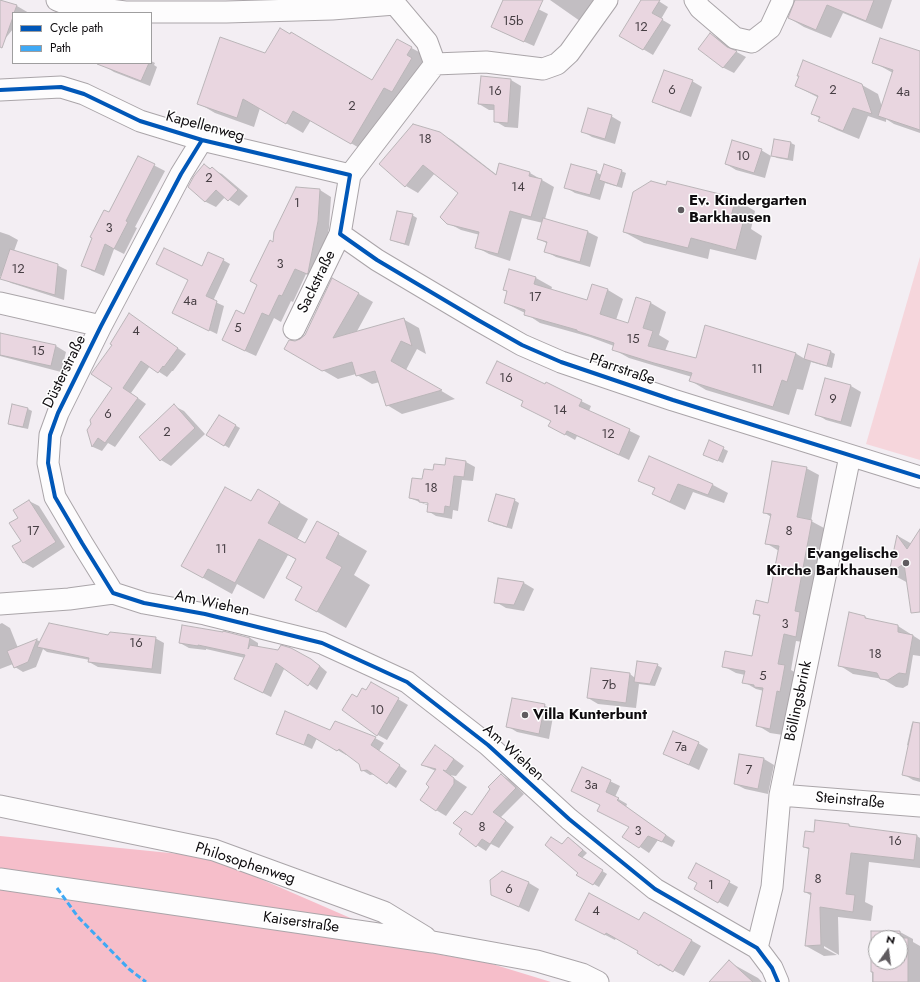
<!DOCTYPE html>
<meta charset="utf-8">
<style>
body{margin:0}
#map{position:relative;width:920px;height:982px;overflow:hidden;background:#f3eef3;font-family:Jost,sans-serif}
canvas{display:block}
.legend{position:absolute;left:12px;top:12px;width:140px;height:52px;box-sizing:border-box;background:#fff;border:1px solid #9f9e9f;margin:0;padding:5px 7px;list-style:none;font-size:12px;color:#0f0c0f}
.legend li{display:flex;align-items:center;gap:8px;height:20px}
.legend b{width:20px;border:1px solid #9f9e9f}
.north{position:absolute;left:868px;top:930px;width:40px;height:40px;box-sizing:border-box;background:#fff;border:1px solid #9f9e9f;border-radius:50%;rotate:14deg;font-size:11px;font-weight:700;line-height:16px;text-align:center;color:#0f0c0f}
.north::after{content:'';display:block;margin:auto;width:14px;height:18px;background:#5f5b5f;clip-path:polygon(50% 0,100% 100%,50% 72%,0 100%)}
</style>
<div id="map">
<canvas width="920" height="982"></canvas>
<ul class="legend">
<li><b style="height:5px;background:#0057b8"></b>Cycle path</li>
<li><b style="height:5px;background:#3fa9f5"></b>Path</li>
</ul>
<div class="north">N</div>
</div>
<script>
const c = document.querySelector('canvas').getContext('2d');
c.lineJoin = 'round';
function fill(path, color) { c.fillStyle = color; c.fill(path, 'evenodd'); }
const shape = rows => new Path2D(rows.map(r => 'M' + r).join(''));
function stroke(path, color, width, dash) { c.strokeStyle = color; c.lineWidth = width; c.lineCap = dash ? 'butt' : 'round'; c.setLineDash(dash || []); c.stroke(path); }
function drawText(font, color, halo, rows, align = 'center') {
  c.font = font + ' Jost,sans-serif'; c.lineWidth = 3; c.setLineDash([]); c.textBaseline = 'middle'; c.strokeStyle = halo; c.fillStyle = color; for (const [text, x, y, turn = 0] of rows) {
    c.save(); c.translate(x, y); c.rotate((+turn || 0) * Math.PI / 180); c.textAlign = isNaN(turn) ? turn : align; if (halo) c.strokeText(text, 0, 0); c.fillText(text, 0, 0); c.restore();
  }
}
const green = shape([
 [920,257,920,460,866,444]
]);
const forest = shape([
 [0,836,210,857,431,953,489,963,551,982,0,982]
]);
const shadow = shape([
 [504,0,520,0,548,14,534,46,502,32],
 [550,0,595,0,580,21],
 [643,0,657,0,668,7,661,19,671,25,653,55,621,36],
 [796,0,892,0,882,29,843,13,831,38,804,27,789,18],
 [0,1,17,6,29,13,13,13,13,29,0,45],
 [711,34,721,40,733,50,746,57,734,73,724,68,699,49],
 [397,40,428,57,368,153,311,120,303,133,260,108,254,127,215,113,198,103,265,54,373,81],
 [920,52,920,133,894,124,886,119,886,122,868,116,859,139,837,130,821,122,821,119,812,114,819,98,796,86,862,85,878,94,882,107,893,73,873,62],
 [151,61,155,63,154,65,157,67,150,86,114,72,106,67,107,63,151,63],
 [511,80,521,86,518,128,505,127,495,121,495,110,489,110,479,104],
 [692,81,702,87,691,117,664,107,654,102],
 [611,116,621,122,615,144,592,137,582,131],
 [439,133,452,140,497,175,500,165,530,173,554,187,545,219,588,232,598,237,590,267,556,257,545,251,548,244,539,239,543,223,522,218,510,261,489,254,476,247,480,235,461,230,448,223,460,192,435,173,418,193,406,186],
 [791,143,795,145,793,161,777,158,772,155],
 [761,150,771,156,765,178,736,170,726,164],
 [138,157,165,171,135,227,137,228,124,254,114,249,104,276,92,271,82,265],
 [204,165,222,174,248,196,239,206,225,197,216,207,206,202,189,187],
 [621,171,626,173,622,188,605,183,600,200,575,193,565,187,596,172,601,175],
 [320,190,331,197,329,228,318,280,306,274,293,302,291,301,281,322,274,318,256,356,234,346,244,315,258,285,274,243],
 [735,199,755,211,751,229,762,236,756,260,710,249,708,259,644,243,624,232],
 [412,215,417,218,409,246,396,242,391,240],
 [0,232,9,235,18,240,14,251,57,265,67,270,64,300,11,283,2,278,2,277,0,276],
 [223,260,230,264,213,301,224,306,217,334,181,317,202,267],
 [510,270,536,278,552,287,551,290,588,301,608,290,623,299,616,320,628,324,651,303,666,312,659,335,669,341,665,351,697,359,795,353,805,359,831,352,835,354,832,368,811,362,803,390,797,389,789,415,706,390,691,381,692,377,629,358,613,349,614,346,590,337,540,323,525,313,505,303,508,292,504,290],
 [333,279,373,302,356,333,403,319,419,328,426,354,417,349,406,370,455,399,402,414,387,405,380,382,372,384,357,375,356,374,338,379,286,349,295,342,301,340,305,335],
 [129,314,186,354,173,371,172,371,167,377,150,366,131,393,146,404,115,447,108,443,102,451,93,447,88,430,113,388,113,345],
 [0,334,56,346,66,352,61,372,0,356],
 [851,386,861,392,851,427,826,420,816,414],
 [497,388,581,401,591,406,589,411,640,436,629,460,577,436,575,440,559,431,552,421,524,402],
 [174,406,184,411,205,434,171,466,161,460],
 [28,409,32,411,28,429,14,426,9,423],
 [219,416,240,428,229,448,208,435],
 [710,442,728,451,723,463,709,457],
 [447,459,466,462,475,467,473,481,462,480,458,511,453,510,452,519,436,516,428,511,429,506,410,498,423,480,434,471,446,467],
 [422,502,433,503,433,505,425,504],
 [806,468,819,475,811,521,824,528,808,617,809,643,796,641,791,670,798,674,783,735,770,733,757,725,764,691,756,689,744,682,745,675,736,673,723,666,753,657,761,617,754,614,769,604,779,551,766,543,771,517,764,512],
 [640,480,713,485,728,493,724,503,693,492,685,510,668,502,653,494,655,489],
 [514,500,519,503,512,529,494,524,490,521],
 [29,501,39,506,65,547,33,568,24,563,19,518],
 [279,502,308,519,297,540,305,544,317,522,367,551,354,575,370,585,346,628,296,600,303,587,297,560,288,555,264,599,237,584,232,594,182,566,252,503],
 [920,531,920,608,908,583,890,573,898,536,912,544],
 [499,579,524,583,534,589,524,611,506,608,496,602],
 [850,614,865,617,872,621,898,626,920,640,920,656,913,655,908,685,903,688,896,687,883,679,853,674,839,665],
 [2,623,10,628,18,648,37,640,41,642,109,636,155,638,164,643,161,674,98,667,89,662,90,660,47,652,43,649,36,667,23,672,15,667,13,664,0,669,0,624],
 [250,638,258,643,258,648,279,652,290,649,319,665,327,672,317,690,285,667,271,697,235,679,245,658,206,649,206,650,189,648,180,643],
 [657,665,662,668,655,686,639,684,636,708,598,704,588,698,630,674,635,678],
 [371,683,408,705,387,740,378,735,367,691],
 [544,705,554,711,549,739,517,732,507,726],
 [336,722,375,738,384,743,379,751,407,771,396,788,375,774,370,775,362,770,360,763,347,754,346,755,317,738,312,749,277,733,331,731],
 [912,723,920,725,920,782,913,780,903,774,909,746,907,745],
 [698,743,708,749,699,770,665,754],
 [445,752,464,766,456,776,449,775,467,787,446,816,436,810,431,786,436,771,422,765],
 [764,759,774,765,768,794,745,789,735,784],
 [583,768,620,786,615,797,627,804,626,807,675,841,672,847,658,840,649,853,624,836,630,827,601,805,572,791],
 [501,775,510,780,524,794,501,817,514,827,499,848,491,844,486,851,460,834],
 [849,825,854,828,917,836,920,838,920,868,869,862,865,902,873,906,871,921,838,917,839,955,824,946,824,948,837,955,824,956,806,946,812,896,805,892,810,850,804,847],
 [573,841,587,853,582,858,607,874,599,887,578,875,580,872,562,845],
 [697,865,738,887,728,907,695,889,698,883],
 [502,872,529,883,539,889,529,912,492,894],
 [644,913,701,946,684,976,671,969,670,971,639,953,640,951,616,938,615,940,586,925,640,921],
 [872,932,900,932,913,939,913,942,920,946,920,982,872,982],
 [876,938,900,938,900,962,876,962],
 [729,962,758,978,762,982,710,982]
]);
const building = shape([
 [0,0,17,5,14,13,13,13,13,17,2,48,0,47,0,0],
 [503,0,543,0,524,42,491,27,503,0],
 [641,0,660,0,652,13,663,19,643,50,619,36,641,0],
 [795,0,874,0,866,21,827,5,816,30,788,18,795,0],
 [280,28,290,34,291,32,372,80,397,39,412,47,407,55,412,58,392,92,384,88,351,144,293,111,286,124,243,99,237,118,197,104,220,37,265,53,280,28],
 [710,33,727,47,737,51,723,68,698,49,710,33],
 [880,38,920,51,920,130,878,116,893,70,872,63,880,38],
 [803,60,862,84,872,114,853,108,843,131,818,121,820,117,811,114,818,96,795,86,799,76,797,76,803,60],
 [97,63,149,63,141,81,97,64,97,63],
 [664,70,693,80,680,112,652,102,664,70],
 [481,76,511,79,508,123,494,122,494,105,478,104,481,76],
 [588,108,612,115,605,139,581,132,588,108],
 [413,124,440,132,496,175,499,163,530,172,529,176,542,179,531,217,510,211,498,254,475,248,479,232,447,224,440,217,458,193,423,165,405,187,379,164,413,124],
 [774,139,791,142,788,159,771,156,774,139],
 [732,140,762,149,754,173,725,164,732,140],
 [138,156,155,164,126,221,128,222,114,249,105,244,95,271,81,266,92,238,90,237,104,210,109,212,138,156],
 [204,164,210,169,212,167,238,190,228,201,216,190,205,202,188,187,194,176,204,164],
 [571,164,597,171,590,195,564,188,571,164],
 [604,164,622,170,617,186,599,180,604,164],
 [651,181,666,185,667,181,736,198,730,220,743,223,736,250,691,238,688,248,623,232,633,192,651,181],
 [296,187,320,189,318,221,308,273,307,274,295,269,282,296,279,295,269,316,262,313,245,351,222,340,236,310,244,314,257,285,250,281,270,240,273,242,274,232,296,187],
 [397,211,413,214,405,244,390,240,397,211],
 [543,218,588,231,580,262,544,252,547,242,537,239,543,218],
 [164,248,202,266,208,252,224,259,206,296,217,301,209,331,172,313,188,280,156,264,164,248],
 [10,249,58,264,55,295,0,279,10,249],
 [509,269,536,277,534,284,587,300,592,284,608,289,600,314,628,323,636,297,651,302,643,328,653,331,648,346,696,358,705,325,796,353,787,382,782,380,773,407,689,381,692,373,654,363,612,350,614,343,577,331,577,330,524,315,525,310,504,303,507,291,503,290,509,269],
 [332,278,359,293,333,338,404,318,412,346,401,341,391,361,442,390,386,406,375,371,356,376,352,362,322,371,284,349,289,340,295,341,300,339,305,335,332,278],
 [129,313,178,348,164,367,163,366,158,373,141,361,123,388,138,398,105,443,98,438,92,447,87,430,91,424,90,420,112,388,91,374,112,345,110,344,129,313],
 [0,333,56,345,51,366,0,355,0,333],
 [808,344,831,351,827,366,804,359,808,344],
 [497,361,545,384,546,382,582,400,579,406,630,429,619,455,567,431,565,435,548,426,551,421,521,406,523,401,486,383,497,361],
 [825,378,851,385,841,422,815,415,825,378],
 [12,404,28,408,23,427,8,424,12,404],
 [174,404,195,428,160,461,139,437,174,404],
 [219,415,236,425,224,446,206,435,219,415],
 [709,440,724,447,718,461,703,455,709,440],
 [649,456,713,484,708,495,678,484,670,502,652,494,655,488,638,481,649,456],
 [446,458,466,461,464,477,454,476,450,507,445,506,444,514,427,512,428,503,419,502,419,500,409,498,412,478,422,479,424,469,433,470,434,464,445,465,446,458],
 [772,461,807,467,797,517,812,520,795,611,800,612,796,637,784,634,778,664,785,665,780,692,777,691,770,729,756,726,763,688,754,687,754,685,742,683,745,671,722,667,725,651,752,656,760,615,753,614,756,600,768,603,779,546,765,544,771,514,763,513,772,461],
 [225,487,251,501,258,489,280,502,268,523,305,543,317,521,339,533,326,558,342,567,317,612,295,600,302,587,286,578,296,559,259,539,235,583,208,569,203,578,181,566,225,487],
 [496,494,515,499,507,527,488,521,496,494],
 [29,500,56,542,23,563,12,546,21,541,9,523,18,518,13,510,29,500],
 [920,529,920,612,911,613,904,564,889,573,897,535,907,549,920,529],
 [498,578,524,582,514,605,494,603,498,578],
 [849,612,865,616,865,618,898,625,898,632,913,635,906,674,899,673,888,680,880,679,877,673,838,666,849,612],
 [49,623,108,635,110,632,156,637,152,669,88,662,89,658,37,647,49,623],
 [182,625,223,632,223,631,250,638,248,649,250,645,278,650,281,645,291,648,311,659,320,666,308,686,276,663,263,693,234,679,245,655,198,645,198,646,179,643,182,625],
 [37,639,28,662,14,668,7,651,37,639],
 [637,661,658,664,650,684,634,682,637,661],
 [591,668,630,673,626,703,587,698,591,668],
 [371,682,399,698,377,736,342,710,352,694,357,697,362,688,366,690,371,682],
 [512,698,545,704,539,734,506,727,512,698],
 [285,711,330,730,335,721,376,737,371,745,400,765,387,784,367,770,361,771,359,764,339,749,337,751,308,734,304,745,276,734,285,711],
 [913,722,920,723,920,779,902,775,913,722],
 [673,731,699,742,689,765,663,754,673,731],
 [435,745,454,759,446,771,443,770,454,778,454,784,436,811,420,800,429,787,426,784,436,769,421,765,435,745],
 [739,754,764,758,758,789,734,784,739,754],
 [582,767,611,780,606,792,619,798,617,800,666,835,662,842,648,836,639,848,622,837,629,827,597,811,600,805,571,791,582,767],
 [501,774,516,788,493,812,506,821,490,844,482,839,476,847,459,834,462,829,453,823,465,811,472,815,490,789,488,787,501,774],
 [815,820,849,824,849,826,917,835,914,860,851,853,846,894,855,895,853,912,820,907,821,945,805,946,811,893,804,892,809,848,803,847,805,831,814,832,815,820],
 [551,837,562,844,568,837,583,850,578,855,603,870,593,885,576,875,578,873,545,845,551,837],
 [696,863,730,881,718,903,694,889,697,883,688,878,696,863],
 [502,871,529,882,519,907,491,895,490,880,502,871],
 [589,893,639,920,644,912,692,940,673,972,660,964,659,966,637,953,638,951,606,933,605,935,575,920,589,893],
 [871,931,900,931,900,938,908,938,908,982,873,982,873,972,871,972,871,931],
 [876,938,900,938,900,962,876,962,876,938],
 [729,960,753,982,709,982,729,960]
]);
const minor = shape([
 [57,0,67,4,125,12,226,12,332,9,395,4,427,42,435,64],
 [695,0,700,8,735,38,752,42,770,28,783,0],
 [435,64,486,62,543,69,557,64,569,53,607,0],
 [0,90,61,87,84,94,140,121,202,140,350,175],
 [202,140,181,174,101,326,58,413,50,435,48,463,55,497,82,543,113,593,144,603,205,614,322,643,407,682,488,745,569,819,655,889,757,948,772,968,778,982],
 [340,234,377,260,478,320,522,345,561,362,673,400,920,477],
 [0,303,101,326],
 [294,329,340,234,350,175,435,64],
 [0,604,69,599,113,593],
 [780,795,920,806],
 [0,806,214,850,384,912,425,937],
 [0,879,433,942,537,961,582,974,598,982],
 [757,948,772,887,780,795,850,456]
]);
const quiet = shape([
 [57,888,78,917,129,969,146,982]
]);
const cycleway = shape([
 [0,90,61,87,84,94,140,121,202,140,350,175,340,234,377,260,478,320,522,345,561,362,673,400,920,477],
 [202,140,181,174,101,326,58,413,50,435,48,463,55,497,82,543,113,593,144,603,205,614,322,643,407,682,488,745,569,819,655,889,757,948,772,968,778,982]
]);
const markers = [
 [681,210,4,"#5f5b5f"],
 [906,563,4,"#5f5b5f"],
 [525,715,4,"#5f5b5f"]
];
const numberNames = [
 ["15b",513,22],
 ["12",641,28],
 ["6",672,91],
 ["2",833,91],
 ["16",495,92],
 ["4a",903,93],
 ["2",352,107],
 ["18",425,140],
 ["10",743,157],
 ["2",209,179],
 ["14",518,188],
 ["1",297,204],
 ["3",109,229],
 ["3",280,265],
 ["12",18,270],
 ["17",535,298],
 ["4a",190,302],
 ["5",238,329],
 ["4",136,332],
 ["15",633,340],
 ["15",38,352],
 ["11",757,370],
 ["16",506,379],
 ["9",833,400],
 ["14",560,411],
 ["6",108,415],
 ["2",167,433],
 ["12",608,435],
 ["18",431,489],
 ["17",33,532],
 ["8",789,532],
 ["11",221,550],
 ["3",785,625],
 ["16",136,644],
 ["18",875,655],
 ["5",763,677],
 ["7b",609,686],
 ["10",377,711],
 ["7a",681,748],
 ["7",749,771],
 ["3a",591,786],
 ["8",482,828],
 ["3",638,832],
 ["16",895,842],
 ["8",818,880],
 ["1",711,886],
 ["6",509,890],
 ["4",596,912]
];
const streetNames = [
 ["Kapellenweg",205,127,15],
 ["Sackstraße",317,282,-64],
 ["Pfarrstraße",622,370,19],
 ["Düsterstraße",65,372,-64],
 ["Am Wiehen",212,604,12],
 ["Böllingsbrink",799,701,-78],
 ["Am Wiehen",513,753,42],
 ["Steinstraße",850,801,5],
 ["Philosophenweg",245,864,18],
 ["Kaiserstraße",301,923,8]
];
const poiNames = [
 ["Ev. Kindergarten",689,201],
 ["Barkhausen",689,218],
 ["Evangelische",898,554,"right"],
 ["Kirche Barkhausen",898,571,"right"],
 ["Villa Kunterbunt",533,715]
];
fill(green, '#f6d6dc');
fill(forest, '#f6beca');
fill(shadow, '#0003');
fill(building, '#e9d6e0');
stroke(building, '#bab5b8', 1);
stroke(minor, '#aaa5a9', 23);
stroke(minor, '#fdfcfd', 21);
stroke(quiet, '#3fa9f5', 3, [6, 3]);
stroke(cycleway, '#0057b8', 4);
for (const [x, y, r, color] of markers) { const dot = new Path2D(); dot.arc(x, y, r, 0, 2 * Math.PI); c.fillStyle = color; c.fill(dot); stroke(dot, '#fff', 1.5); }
drawText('13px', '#463e43', null, numberNames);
drawText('15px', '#0f0c0f', '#fff', streetNames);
drawText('bold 15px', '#0f0c0f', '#fff', poiNames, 'left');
</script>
